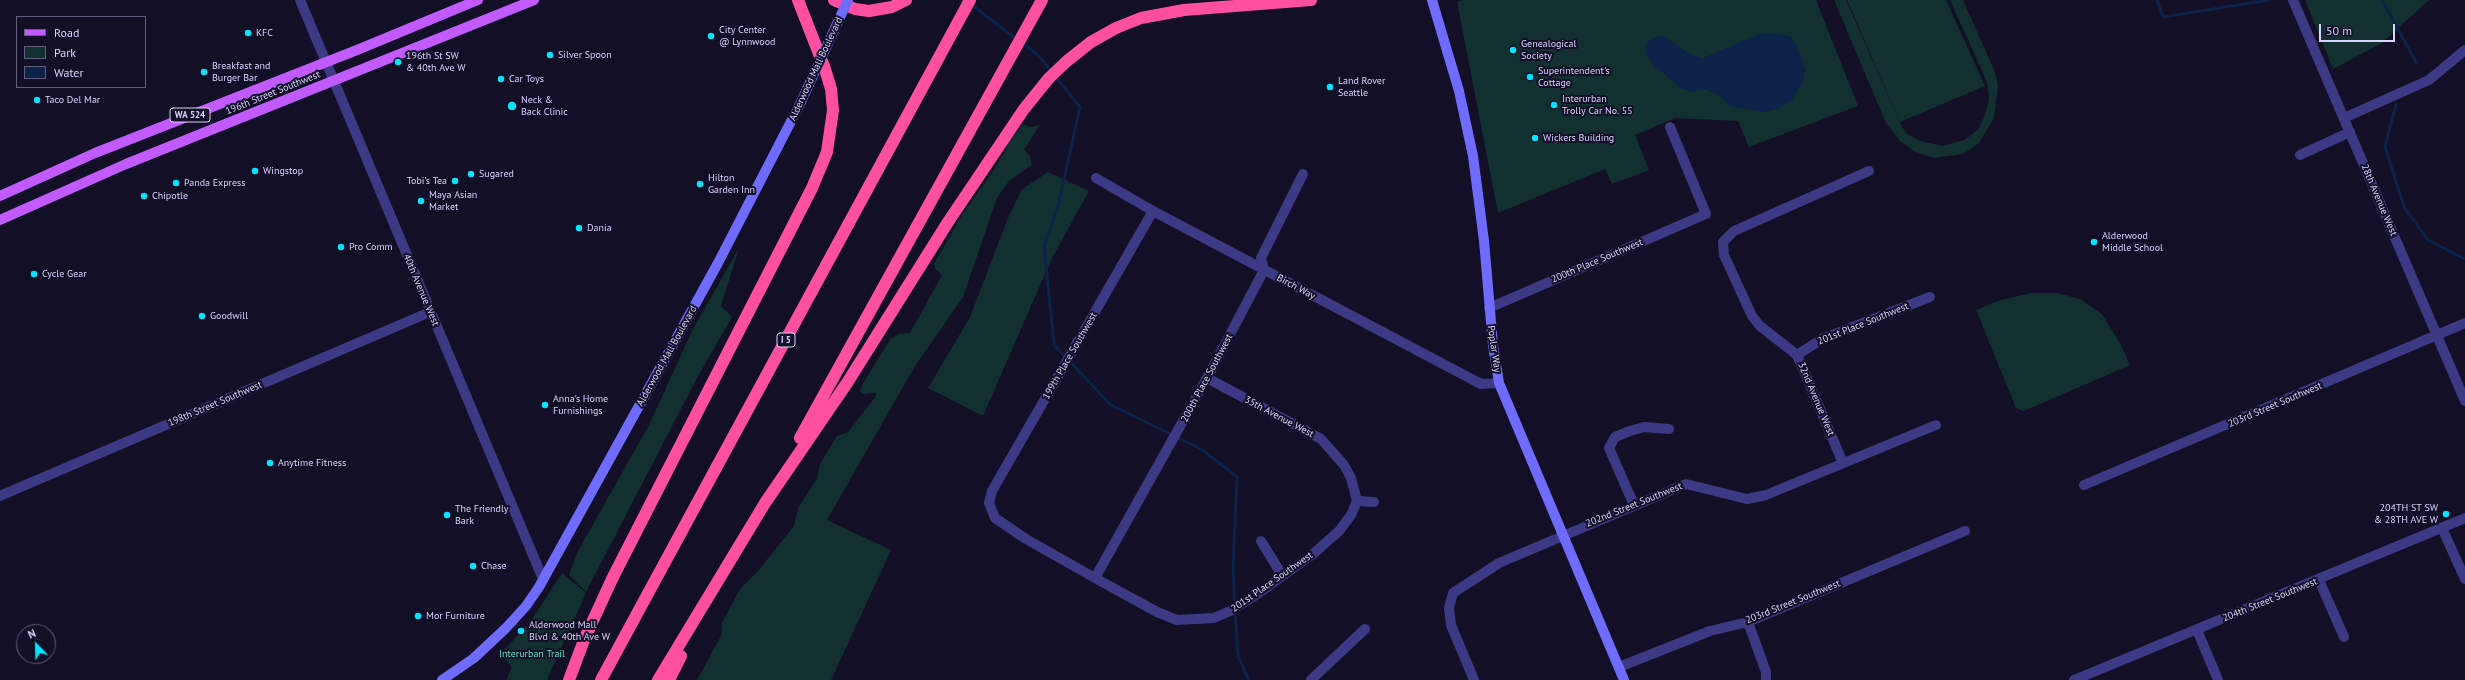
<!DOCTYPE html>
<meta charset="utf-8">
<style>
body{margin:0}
#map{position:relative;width:2465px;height:680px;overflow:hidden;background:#130f26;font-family:"PT Sans",sans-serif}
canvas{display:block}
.legend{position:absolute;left:16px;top:16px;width:130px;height:72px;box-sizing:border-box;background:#130f26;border:1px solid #625e7d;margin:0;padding:5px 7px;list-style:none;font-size:12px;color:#d9d4ff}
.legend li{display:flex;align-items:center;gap:8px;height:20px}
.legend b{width:20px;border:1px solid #625e7d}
.north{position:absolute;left:16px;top:624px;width:40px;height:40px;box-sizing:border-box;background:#130f26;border:1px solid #625e7d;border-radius:50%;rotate:337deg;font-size:11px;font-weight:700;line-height:16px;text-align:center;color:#d9d4ff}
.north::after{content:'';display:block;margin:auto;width:14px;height:18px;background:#00e5ff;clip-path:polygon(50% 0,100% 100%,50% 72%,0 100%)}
.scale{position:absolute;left:2319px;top:24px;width:76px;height:18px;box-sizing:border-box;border:2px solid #d9d4ff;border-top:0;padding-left:5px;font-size:12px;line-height:14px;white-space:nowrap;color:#d9d4ff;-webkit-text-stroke:3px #130f26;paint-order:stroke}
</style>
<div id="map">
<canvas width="2465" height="680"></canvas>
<ul class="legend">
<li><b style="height:5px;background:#c25bff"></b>Road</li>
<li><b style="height:11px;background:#12302f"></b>Park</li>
<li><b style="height:11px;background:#0c2248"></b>Water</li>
</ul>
<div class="north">N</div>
<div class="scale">50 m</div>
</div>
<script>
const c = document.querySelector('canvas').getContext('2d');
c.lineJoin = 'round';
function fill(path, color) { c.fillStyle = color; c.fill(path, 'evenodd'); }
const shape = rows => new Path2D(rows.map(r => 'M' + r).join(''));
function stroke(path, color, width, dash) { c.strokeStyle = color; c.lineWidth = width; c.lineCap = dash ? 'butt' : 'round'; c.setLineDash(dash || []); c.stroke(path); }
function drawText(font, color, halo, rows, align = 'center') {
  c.font = font + ' "PT Sans",sans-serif'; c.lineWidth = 4; c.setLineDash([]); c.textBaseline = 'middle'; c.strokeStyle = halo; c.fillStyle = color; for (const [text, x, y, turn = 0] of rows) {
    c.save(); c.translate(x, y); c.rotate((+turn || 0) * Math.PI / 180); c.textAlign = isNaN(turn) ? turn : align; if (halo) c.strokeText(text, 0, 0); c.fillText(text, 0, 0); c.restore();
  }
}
const green = shape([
 [1462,0,1816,0,1858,106,1749,147,1738,121,1675,118,1635,135,1649,170,1612,184,1605,169,1498,213,1457,2],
 [1834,0,1846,0,1902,127,1907,134,1920,141,1943,146,1964,140,1978,130,1985,115,1989,100,1987,82,1950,0,1963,0,1995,72,1998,85,1994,118,1979,143,1963,154,1934,158,1916,152,1900,141,1886,123],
 [1847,0,1946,0,1985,86,1900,122],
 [2305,0,2429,0,2382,43,2333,69],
 [1023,124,1030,127,1040,125,1024,150,1030,156,1032,165,1009,181,997,198,963,297,915,366,827,520,891,550,831,680,697,680,722,634,722,623,740,589,758,571,794,526,798,508,817,479,820,464,837,436,848,432,876,396,875,393,863,394,860,391,862,385,891,338,899,334,910,333,942,275,936,270,934,264,963,213,990,176,1005,152,1006,146],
 [1048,172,1089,191,1052,258,983,416,928,388,970,317,1008,218,1022,189],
 [739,248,721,306,732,317,697,378,586,592,569,575,578,551,649,425,692,331],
 [2032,293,2057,293,2080,299,2102,314,2121,345,2130,365,2024,411,2016,408,1976,310,2001,300],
 [562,573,586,593,547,680,506,680,512,667,500,654,529,624]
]);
const water = shape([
 [1760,34,1779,34,1792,37,1800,53,1805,70,1802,83,1792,100,1779,108,1765,112,1730,106,1717,94,1703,89,1692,92,1680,88,1654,65,1646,54,1645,45,1653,38,1664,36,1688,53,1703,58]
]);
const stream = shape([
 [2157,0,2163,17,2269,0],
 [2382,0,2416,62],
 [972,5,1016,39],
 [1021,42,1038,55,1051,71],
 [1055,76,1080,107,1059,202,1044,246,1054,345,1111,405,1201,449,1237,477,1233,568,1235,605],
 [2396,104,2385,147,2404,207,2428,240,2465,259],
 [1235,610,1238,656,1249,680]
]);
const minor = shape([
 [2344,118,2429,80,2465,50],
 [2300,155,2350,132],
 [1096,178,1153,211,1481,384,1499,383],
 [1153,211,992,491,989,503,995,518,1026,539,1095,578,1157,612,1177,620,1214,618,1230,611,1256,595,1313,554,1339,531,1351,515,1357,501,1351,478,1344,465,1321,439,1207,378],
 [1489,308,1706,214,1670,127],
 [1797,355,1822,339,1930,297],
 [1843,463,1797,355,1760,326,1752,316,1724,255,1723,242,1734,231,1869,171],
 [2084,485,2465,323],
 [0,496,430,312],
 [1357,501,1374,502],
 [1634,505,1609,448,1615,437,1630,431,1644,427,1669,429],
 [2442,528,2465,579],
 [1261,541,1282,575],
 [1095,578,1207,378,1264,270,1261,258,1303,174],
 [2319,580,2344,637],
 [1748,622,1766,672,1766,680],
 [2197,630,2218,680],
 [1619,667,1710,631,1748,622,1965,531],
 [1311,680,1365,629],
 [1474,680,1451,625,1449,608,1453,593,1499,563,1686,484,1747,499,1766,495,1936,425]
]);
const tertiary = shape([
 [300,0,543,579],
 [2293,0,2465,401],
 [2074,680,2465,518]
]);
const secondary = shape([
 [1432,0,1459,91,1473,156,1484,241,1493,345,1499,383,1624,680],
 [442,680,474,658,506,628,526,606,539,587,718,263,801,102]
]);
const primary = shape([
 [0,196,95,153,357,50,478,0],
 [0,220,126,164,534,0]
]);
const motorway = shape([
 [834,0,855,9,869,11,892,7,906,0],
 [800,438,1042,0],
 [569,680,584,640,613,577,812,188,827,152,833,110,831,89,825,69,798,0],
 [601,680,970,0],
 [658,680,765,503,847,383,948,222,1024,109,1049,78,1067,61,1091,42,1116,28,1141,18,1184,10,1311,0],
 [669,680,681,656]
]);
const secondaryBridge = shape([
 [801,102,848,0]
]);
const markers = [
 [248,33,4,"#00e5ff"],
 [711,36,4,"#00e5ff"],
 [1513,50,4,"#00e5ff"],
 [550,55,4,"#00e5ff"],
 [398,62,4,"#00e5ff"],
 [204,72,4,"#00e5ff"],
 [1530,77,4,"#00e5ff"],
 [501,79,4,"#00e5ff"],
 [1330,87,4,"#00e5ff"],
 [37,100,4,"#00e5ff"],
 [1554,105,4,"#00e5ff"],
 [512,106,5,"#00e5ff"],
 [1535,138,4,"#00e5ff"],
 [255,171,4,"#00e5ff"],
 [471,174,4,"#00e5ff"],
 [455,181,4,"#00e5ff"],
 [176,183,4,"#00e5ff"],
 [700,184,4,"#00e5ff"],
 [144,196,4,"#00e5ff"],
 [421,201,4,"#00e5ff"],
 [579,228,4,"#00e5ff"],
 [2094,242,4,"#00e5ff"],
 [341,247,4,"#00e5ff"],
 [34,274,4,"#00e5ff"],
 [202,316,4,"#00e5ff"],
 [545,405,4,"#00e5ff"],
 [270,463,4,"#00e5ff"],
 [2446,514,4,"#00e5ff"],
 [447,515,4,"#00e5ff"],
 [473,566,4,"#00e5ff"],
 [418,616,4,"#00e5ff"],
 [521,631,4,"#00e5ff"]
];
const shields = [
 [190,115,40],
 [786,340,18]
];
const shieldNames = [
 ["WA 524",190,115],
 ["I 5",786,340]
];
const poiNames = [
 ["City Center",719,30],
 ["@ Lynnwood",719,42],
 ["KFC",256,33],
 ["Genealogical",1521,44],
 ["Society",1521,56],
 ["Silver Spoon",558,55],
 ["196th St SW",406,56],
 ["& 40th Ave W",406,68],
 ["Breakfast and",212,66],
 ["Burger Bar",212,78],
 ["Superintendent's",1538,71],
 ["Cottage",1538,83],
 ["Car Toys",509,79],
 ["Land Rover",1338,81],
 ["Seattle",1338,93],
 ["Interurban",1562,99],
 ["Trolly Car No. 55",1562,111],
 ["Taco Del Mar",45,100],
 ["Neck &",521,100],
 ["Back Clinic",521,112],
 ["Wickers Building",1543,138],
 ["Wingstop",263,171],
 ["Sugared",479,174],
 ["Hilton",708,178],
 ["Garden Inn",708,190],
 ["Tobi’s Tea",447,181,"right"],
 ["Panda Express",184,183],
 ["Maya Asian",429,195],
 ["Market",429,207],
 ["Chipotle",152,196],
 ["Dania",587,228],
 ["Alderwood",2102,236],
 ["Middle School",2102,248],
 ["Pro Comm",349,247],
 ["Cycle Gear",42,274],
 ["Goodwill",210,316],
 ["Anna’s Home",553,399],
 ["Furnishings",553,411],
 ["Anytime Fitness",278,463],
 ["204TH ST SW",2438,508,"right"],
 ["& 28TH AVE W",2438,520,"right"],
 ["The Friendly",455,509],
 ["Bark",455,521],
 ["Chase",481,566],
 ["Mor Furniture",426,616],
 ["Alderwood Mall",529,625],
 ["Blvd & 40th Ave W",529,637]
];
const streetNames = [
 ["Alderwood Mall Boulevard",816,69,-65],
 ["196th Street Southwest",273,93,-22],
 ["28th Avenue West",2379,200,67],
 ["200th Place Southwest",1597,261,-23],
 ["Birch Way",1296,287,28],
 ["40th Avenue West",421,290,67],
 ["201st Place Southwest",1863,324,-22],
 ["Poplar Way",1494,349,82],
 ["Alderwood Mall Boulevard",667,356,-61],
 ["199th Place Southwest",1070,356,-60],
 ["200th Place Southwest",1207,378,-62],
 ["32nd Avenue West",1816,399,67],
 ["198th Street Southwest",215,404,-23],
 ["203rd Street Southwest",2275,405,-23],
 ["35th Avenue West",1279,417,28],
 ["202nd Street Southwest",1634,505,-22],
 ["201st Place Southwest",1272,582,-35],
 ["204th Street Southwest",2270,600,-22],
 ["203rd Street Southwest",1793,602,-22]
];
const parkNames = [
 ["Interurban Trail",532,654]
];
fill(green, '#12302f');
fill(water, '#0c2248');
stroke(stream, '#0c2248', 3);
stroke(minor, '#3d3a85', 10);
stroke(tertiary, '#3d3a85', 10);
stroke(secondary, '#6f6bff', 10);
stroke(primary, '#c25bff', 10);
stroke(motorway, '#ff4fa3', 12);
stroke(secondaryBridge, '#6f6bff', 10);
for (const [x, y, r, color] of markers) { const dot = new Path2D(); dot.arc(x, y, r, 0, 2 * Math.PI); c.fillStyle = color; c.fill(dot); stroke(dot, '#130f26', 1.5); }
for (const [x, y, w] of shields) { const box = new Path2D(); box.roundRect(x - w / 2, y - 7, w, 14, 3); c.fillStyle = '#130f26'; c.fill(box); stroke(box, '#d9d4ff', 1); }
drawText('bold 9px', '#d9d4ff', null, shieldNames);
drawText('10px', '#d9d4ff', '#130f26', poiNames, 'left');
drawText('10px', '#d9d4ff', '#130f26', streetNames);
drawText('10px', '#5fe0c0', '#130f26', parkNames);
</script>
